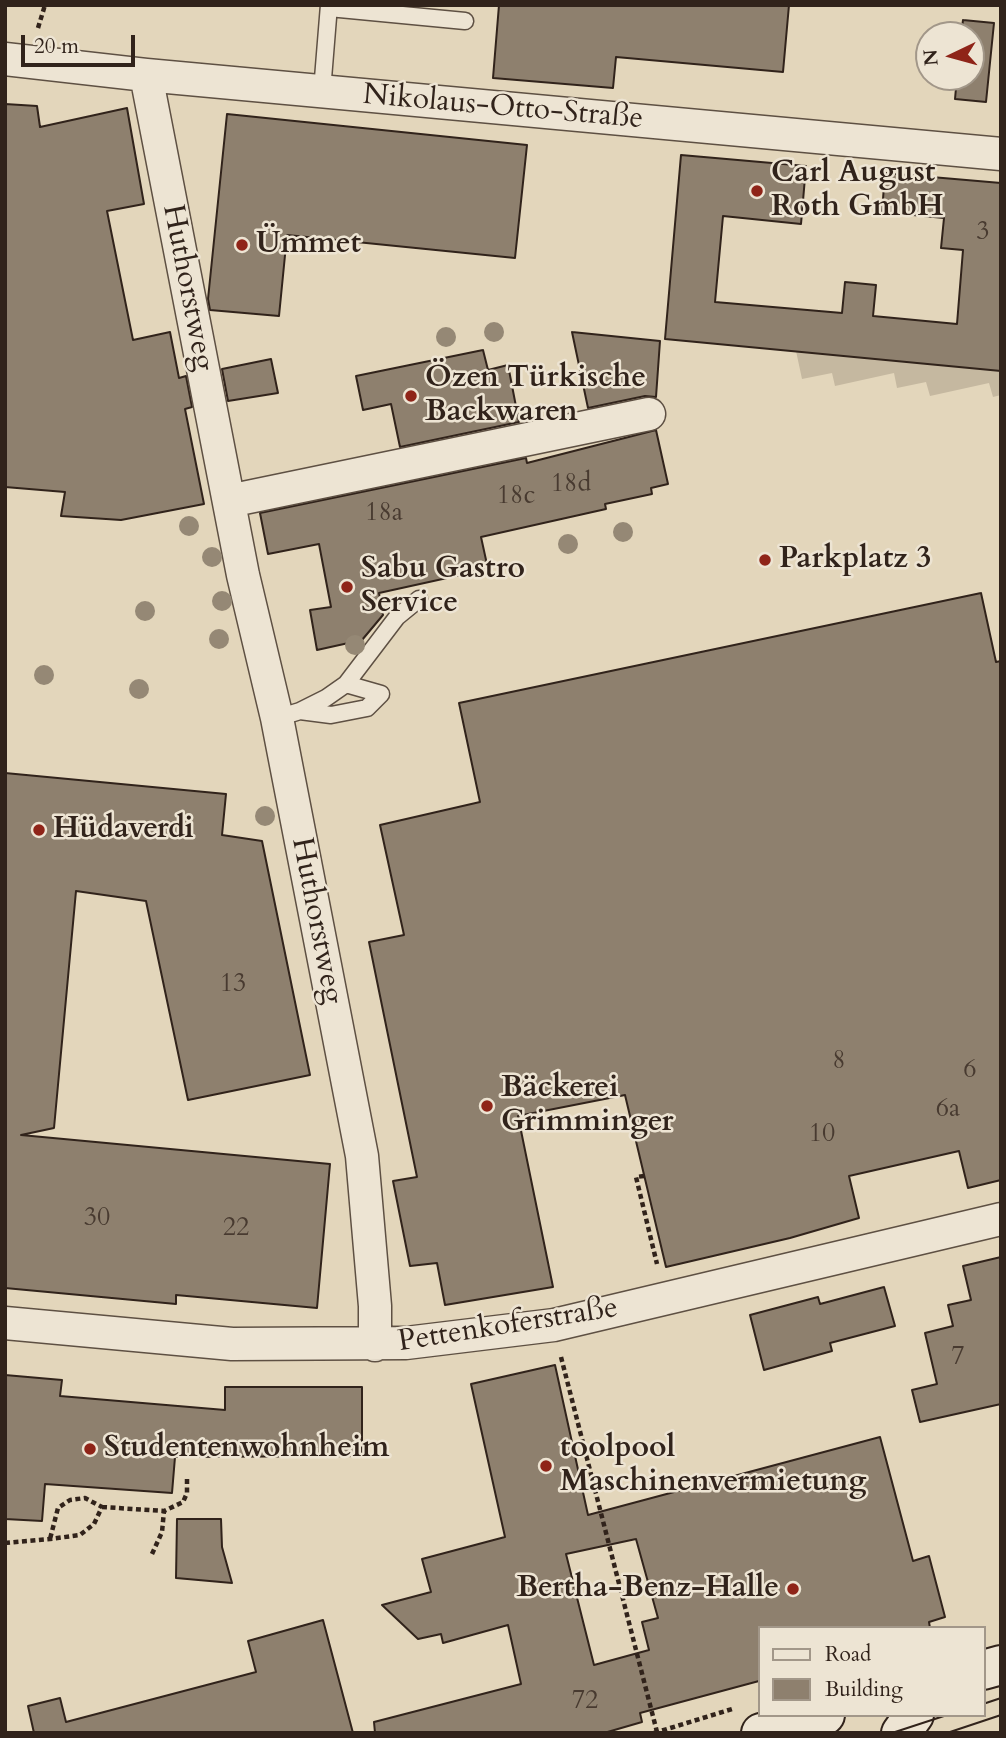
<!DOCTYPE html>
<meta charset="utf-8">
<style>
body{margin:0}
#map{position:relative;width:1006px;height:1738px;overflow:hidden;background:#e3d6bb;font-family:Cardo,serif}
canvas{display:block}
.frame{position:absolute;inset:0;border:7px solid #31231b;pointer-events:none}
.legend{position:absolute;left:758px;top:1626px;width:228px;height:91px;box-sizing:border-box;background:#ede4d3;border:2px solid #a29789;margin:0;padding:9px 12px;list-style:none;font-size:21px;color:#31231b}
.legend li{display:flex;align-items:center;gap:14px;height:35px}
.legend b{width:35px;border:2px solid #a29789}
.north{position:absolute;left:915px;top:21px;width:70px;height:70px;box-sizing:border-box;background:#ede4d3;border:2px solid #a29789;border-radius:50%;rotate:265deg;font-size:19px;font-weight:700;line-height:28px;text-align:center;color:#31231b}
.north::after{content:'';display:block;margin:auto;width:24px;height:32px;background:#8f2418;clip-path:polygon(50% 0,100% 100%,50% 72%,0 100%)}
.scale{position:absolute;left:21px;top:35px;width:114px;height:32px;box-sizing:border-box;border:4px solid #31231b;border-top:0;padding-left:9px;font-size:21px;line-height:24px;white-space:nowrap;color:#31231b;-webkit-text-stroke:5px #ede4d3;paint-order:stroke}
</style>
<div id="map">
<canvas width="1006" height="1738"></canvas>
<div class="frame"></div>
<ul class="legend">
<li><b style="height:9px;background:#ede4d3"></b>Road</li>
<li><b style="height:19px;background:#8e806e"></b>Building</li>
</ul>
<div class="north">N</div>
<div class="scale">20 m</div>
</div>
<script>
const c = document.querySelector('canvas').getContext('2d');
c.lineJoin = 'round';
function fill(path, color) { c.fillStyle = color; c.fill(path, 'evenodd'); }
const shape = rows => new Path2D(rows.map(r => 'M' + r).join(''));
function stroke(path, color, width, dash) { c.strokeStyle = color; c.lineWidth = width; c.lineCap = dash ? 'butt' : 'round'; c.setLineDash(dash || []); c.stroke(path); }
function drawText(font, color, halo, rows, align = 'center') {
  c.font = font + ' Cardo,serif'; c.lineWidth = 5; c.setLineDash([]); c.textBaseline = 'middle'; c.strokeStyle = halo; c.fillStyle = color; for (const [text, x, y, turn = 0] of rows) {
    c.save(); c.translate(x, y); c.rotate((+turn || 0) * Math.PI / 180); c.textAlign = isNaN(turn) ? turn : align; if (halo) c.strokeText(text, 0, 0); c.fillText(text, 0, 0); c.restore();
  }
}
const green = shape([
 [796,351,1001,371,1001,395,993,397,989,383,930,396,926,382,897,388,894,373,835,386,832,373,802,379]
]);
const building = shape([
 [499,5,789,5,783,72,616,57,613,88,493,78,499,5],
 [963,20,994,23,986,102,955,99,957,77,971,77,971,35,961,35,963,20],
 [5,104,37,106,40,127,127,108,144,204,107,211,133,340,170,332,179,378,186,376,192,407,185,409,204,504,121,520,61,516,65,492,5,487,5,104],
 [227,114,527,145,515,258,287,235,279,316,210,310,208,299,227,114],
 [681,155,806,166,801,224,723,216,715,302,842,313,845,282,876,285,873,316,957,324,963,250,941,248,944,218,882,212,885,173,1001,183,1001,371,665,339,681,155],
 [572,332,660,341,656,397,645,396,588,408,572,332],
 [483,350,488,370,508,365,519,422,400,447,391,404,363,410,356,376,483,350],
 [271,359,278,393,228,401,222,369,271,359],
 [656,430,668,484,651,488,652,494,605,504,606,509,481,537,488,569,379,593,383,615,362,640,317,650,310,610,331,607,319,544,268,554,260,513,526,458,527,463,656,430],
 [981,593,996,662,1001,661,1001,1180,968,1188,959,1151,849,1176,859,1218,790,1238,666,1267,625,1095,518,1116,553,1287,445,1305,437,1263,410,1266,393,1181,417,1177,369,942,404,935,380,825,480,802,459,703,981,593],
 [5,773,226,794,222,835,262,841,310,1075,188,1100,146,901,76,891,54,1128,21,1135,330,1164,317,1308,176,1295,176,1304,5,1288,5,773],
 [1001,1257,1001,1404,920,1422,912,1390,937,1384,925,1333,953,1326,948,1305,971,1300,963,1266,1001,1257],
 [884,1287,895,1326,830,1343,832,1351,764,1370,750,1315,818,1297,820,1304,884,1287],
 [555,1365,588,1515,880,1437,913,1561,929,1556,945,1617,929,1622,930,1628,759,1628,759,1681,640,1713,642,1722,604,1733,375,1733,374,1722,521,1684,508,1625,443,1643,441,1634,418,1639,382,1605,431,1592,422,1559,505,1537,471,1384,555,1365],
 [636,1539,658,1618,642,1622,649,1650,594,1665,566,1554,636,1539],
 [5,1375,62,1380,60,1396,225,1410,225,1387,362,1387,362,1456,175,1457,172,1493,45,1484,42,1521,5,1519,5,1375],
 [177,1519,221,1519,222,1547,232,1583,176,1578,177,1519],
 [323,1620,353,1733,34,1733,28,1706,60,1698,66,1722,256,1672,248,1641,323,1620]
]);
const path = shape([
 [38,28,45,5],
 [644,1176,636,1177,657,1264],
 [561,1357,657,1732],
 [102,1507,164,1511,183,1502,187,1493,187,1476],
 [5,1543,50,1539,80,1535,94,1524,102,1507,85,1498,70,1500,58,1508,50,1539],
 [152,1554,162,1532,164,1511],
 [654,1733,732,1709]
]);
const lane = shape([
 [329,8,465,21],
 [322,91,329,5],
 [300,711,331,715,367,708,381,694,346,684],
 [277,718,300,711,326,698,346,684,397,617,419,599]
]);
const street = shape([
 [5,59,146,75,1001,154],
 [146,75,243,575,277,718,362,1156,375,1306,375,1345],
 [229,501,649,414],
 [5,1323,232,1344,406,1343,554,1325,1001,1219]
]);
const secondary = shape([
 [983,1670,1001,1665],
 [761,1733,825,1715],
 [901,1733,914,1715]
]);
const tram = shape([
 [983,1704,1001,1698],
 [892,1733,947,1715],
 [947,1733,1001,1715]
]);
const trees = [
 [494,332],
 [446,337],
 [189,526],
 [623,532],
 [568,544],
 [212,557],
 [222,601],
 [145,611],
 [219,639],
 [355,645],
 [44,675],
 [139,689],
 [265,816]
];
const markers = [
 [757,191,7,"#8f2418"],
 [242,245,7,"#8f2418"],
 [411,396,7,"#8f2418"],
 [765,560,7,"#8f2418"],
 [347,587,7,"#8f2418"],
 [39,830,7,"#8f2418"],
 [487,1106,7,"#8f2418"],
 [90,1449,7,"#8f2418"],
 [546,1466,7,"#8f2418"],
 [793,1589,7,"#8f2418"]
];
const numberNames = [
 ["3",983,233],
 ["18d",571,485],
 ["18c",516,497],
 ["18a",384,514],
 ["13",233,985],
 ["8",839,1062],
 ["6",970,1071],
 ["6a",948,1110],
 ["10",822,1135],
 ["30",97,1219],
 ["22",236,1229],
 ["7",958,1358],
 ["72",585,1702]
];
const streetNames = [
 ["Nikolaus-Otto-Straße",503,108,5],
 ["Huthorstweg",187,288,79],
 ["Huthorstweg",316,921,79],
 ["Pettenkoferstraße",508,1326,-9]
];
const poiNames = [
 ["Carl August",771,174],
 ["Roth GmbH",771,208],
 ["Ümmet",256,245],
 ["Özen Türkische",425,379],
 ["Backwaren",425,413],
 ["Parkplatz 3",779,560],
 ["Sabu Gastro",361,570],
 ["Service",361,604],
 ["Hüdaverdi",53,830],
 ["Bäckerei",501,1089],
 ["Grimminger",501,1123],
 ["Studentenwohnheim",104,1449],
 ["toolpool",560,1449],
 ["Maschinenvermietung",560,1483],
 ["Bertha-Benz-Halle",779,1589,"right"]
];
fill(green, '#c5b8a0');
fill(building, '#8e806e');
stroke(building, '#31231b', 2);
stroke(lane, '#5e5043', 19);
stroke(street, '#5e5043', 35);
stroke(secondary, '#31231b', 42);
stroke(path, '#31231b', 4.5, [5, 3.5]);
stroke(lane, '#ede4d3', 16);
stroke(street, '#ede4d3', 32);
stroke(secondary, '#ede4d3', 38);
stroke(tram, '#31231b', 2);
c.fillStyle = '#958875';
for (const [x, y] of trees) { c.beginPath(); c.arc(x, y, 10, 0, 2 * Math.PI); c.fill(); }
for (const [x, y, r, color] of markers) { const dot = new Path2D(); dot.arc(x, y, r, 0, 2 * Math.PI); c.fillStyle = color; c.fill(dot); stroke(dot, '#ede4d3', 2.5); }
drawText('26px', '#483a30', null, numberNames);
drawText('30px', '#31231b', '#ede4d3', streetNames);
drawText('bold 30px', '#31231b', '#ede4d3', poiNames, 'left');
</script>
